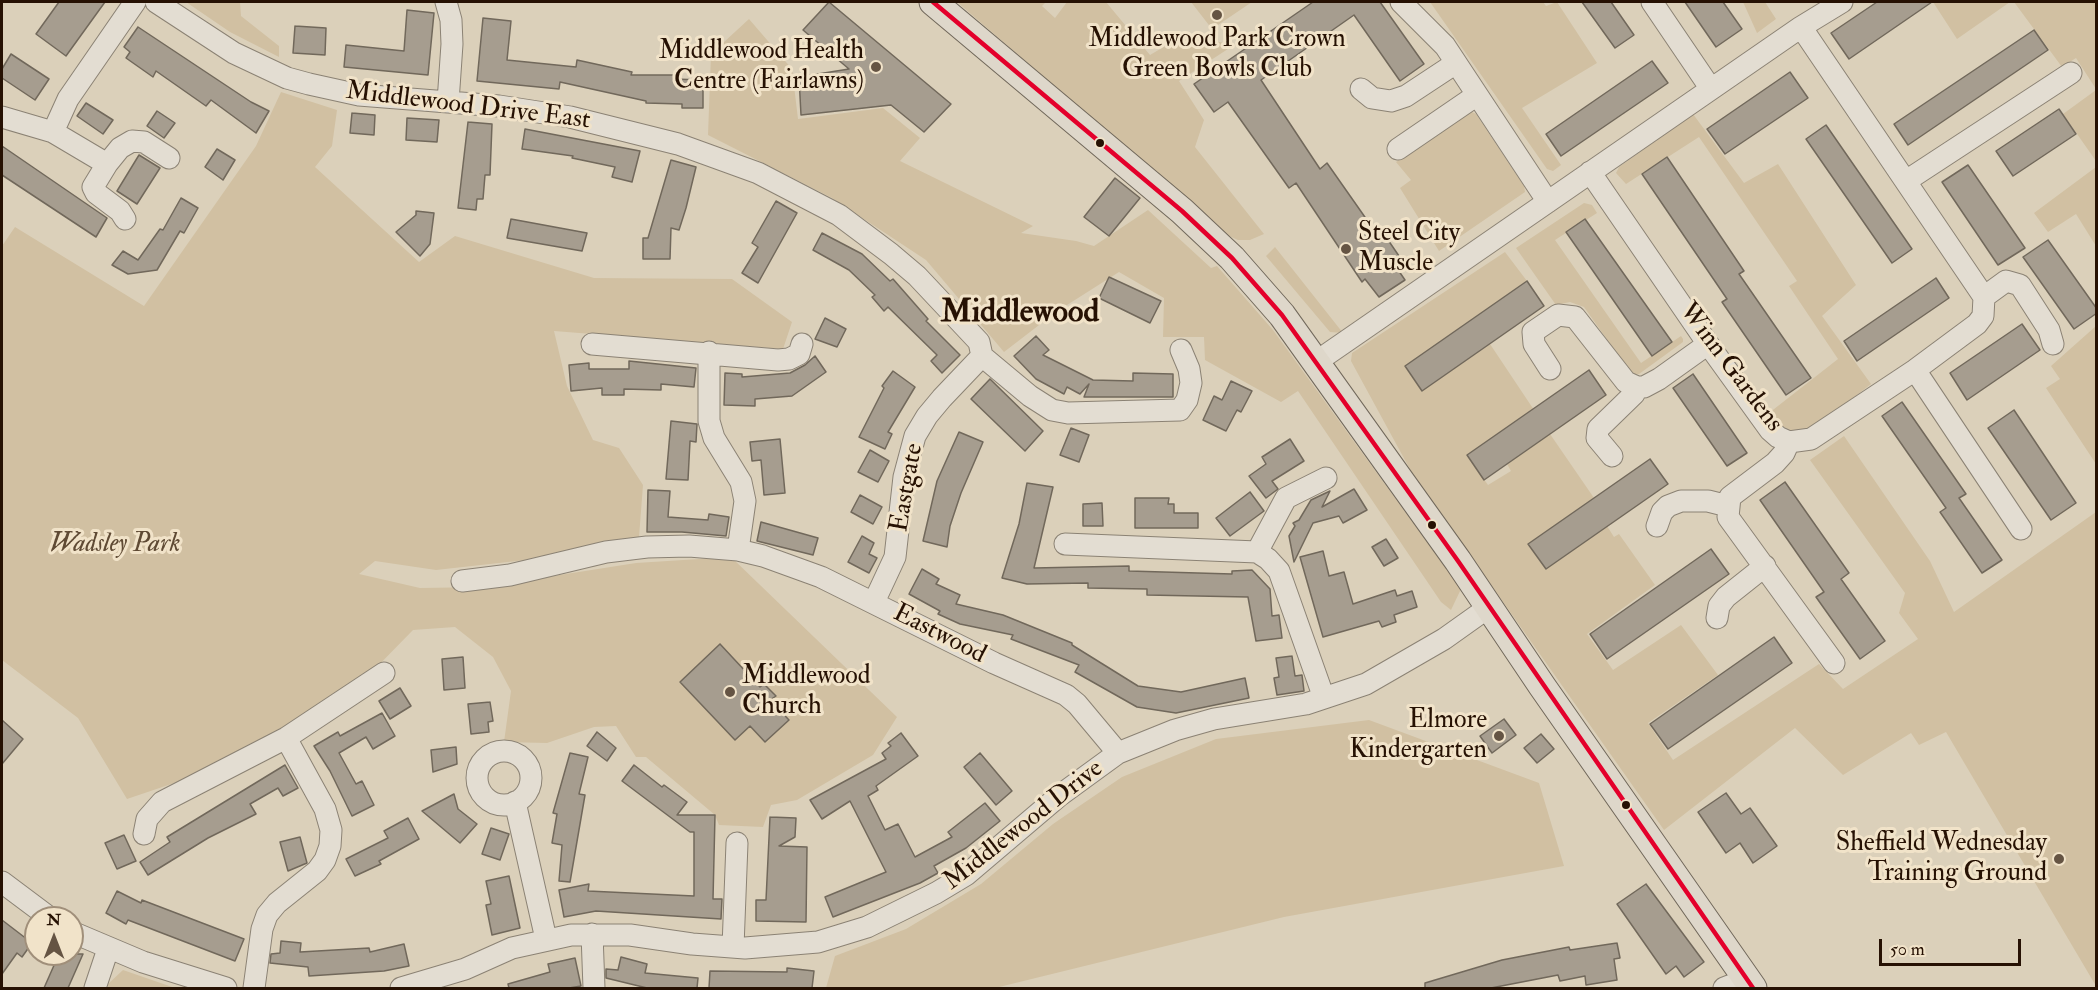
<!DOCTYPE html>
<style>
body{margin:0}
#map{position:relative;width:2098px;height:990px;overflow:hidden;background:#dbd0ba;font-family:"IM FELL Double Pica",serif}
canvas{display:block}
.frame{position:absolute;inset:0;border:3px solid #261103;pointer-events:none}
.north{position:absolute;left:24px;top:906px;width:60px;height:60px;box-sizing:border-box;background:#f1e3c9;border:2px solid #a08f7a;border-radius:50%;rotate:0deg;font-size:16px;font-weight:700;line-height:24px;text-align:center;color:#261103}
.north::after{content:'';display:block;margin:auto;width:21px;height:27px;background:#655443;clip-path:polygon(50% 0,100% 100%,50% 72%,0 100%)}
.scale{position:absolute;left:1879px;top:939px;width:142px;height:27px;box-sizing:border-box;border:3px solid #261103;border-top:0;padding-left:8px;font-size:18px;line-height:21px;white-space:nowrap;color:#261103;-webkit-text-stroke:4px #f1e3c9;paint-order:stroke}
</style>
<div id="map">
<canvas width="2098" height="990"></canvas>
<div class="frame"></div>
<div class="north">N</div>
<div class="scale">50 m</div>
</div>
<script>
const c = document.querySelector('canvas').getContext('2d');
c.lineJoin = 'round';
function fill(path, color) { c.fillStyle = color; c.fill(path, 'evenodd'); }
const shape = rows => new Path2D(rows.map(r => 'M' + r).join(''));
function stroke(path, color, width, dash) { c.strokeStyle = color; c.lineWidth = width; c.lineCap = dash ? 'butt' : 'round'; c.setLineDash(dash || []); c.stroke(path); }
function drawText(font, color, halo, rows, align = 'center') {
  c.font = font + ' "IM FELL Double Pica",serif'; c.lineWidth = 6; c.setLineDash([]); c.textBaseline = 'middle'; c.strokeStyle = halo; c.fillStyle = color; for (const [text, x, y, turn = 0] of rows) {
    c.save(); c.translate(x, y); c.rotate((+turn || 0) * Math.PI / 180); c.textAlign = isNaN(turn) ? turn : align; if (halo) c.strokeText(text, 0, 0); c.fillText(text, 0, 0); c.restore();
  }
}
const green = shape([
 [186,2,240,2,241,16,279,46,279,57,230,32],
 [957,2,1046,2,1042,6,1055,18,1067,2,1106,2,1150,55,1184,35,1234,45,1179,81,1204,120,1195,147,1264,234,1250,240,1238,240,1227,235],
 [1191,2,1252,2,1212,29],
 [1430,2,1543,2,1546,6,1557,2,1597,63,1522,108,1561,165,1553,171,1547,169],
 [1743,2,1765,2,1776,19,1757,33],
 [1933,2,2010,2,1957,39],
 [2014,2,2096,2,2096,89,2076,58,2062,67],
 [749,19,792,69,798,119,883,108,920,138,900,161,1033,226,1021,233,1076,241,1094,246,1148,210,1211,268,1217,266,1273,330,1461,589,1451,610,1441,602,1298,391,1281,402,1205,360,1204,337,1163,337,1164,298,1119,272,1056,312,1004,352,926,260,832,198,708,135,711,54],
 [2096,90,2096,161,2063,114],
 [281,92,337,110,332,146,315,167,419,262,455,236,594,278,732,279,792,322,783,349,554,331,567,386,593,440,619,448,643,485,639,537,535,559,436,570,375,561,359,574,420,588,483,587,636,563,731,557,897,717,873,755,797,800,771,805,763,827,719,825,715,815,646,757,636,757,616,726,594,727,547,743,504,742,511,691,493,657,455,627,413,630,370,674,296,720,192,777,127,799,78,718,2,660,2,246,15,227,144,306,256,146],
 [1470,111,1476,114,1524,186,1525,192,1439,251,1400,188,1411,180,1396,162],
 [1693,114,1744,183,1778,164,1856,285,1822,316,1871,384,1812,430,1797,433,1782,426,1769,413,1838,359,1789,286,1797,281,1699,137,1626,184,1616,173,1619,167],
 [2096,167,2096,246,2076,214,2048,232,2034,213],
 [1584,203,1592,205,1597,213,1555,240,1641,363,1681,336,1683,339,1683,342,1639,374,1632,375,1584,307,1570,302,1556,305,1516,248],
 [1275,247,1343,333,1330,332,1266,256],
 [1505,252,1527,281,1405,367,1422,391,1490,344,1534,410,1467,455,1488,485,1511,471,1507,464,1550,434,1594,498,1528,545,1546,569,1607,526,1614,537,1619,534,1655,585,1587,634,1613,670,1681,625,1718,675,1648,723,1673,760,1819,664,1843,689,1918,639,1899,613,1905,593,1810,460,1844,436,1930,561,1954,612,2096,512,2096,986,1946,732,1919,745,1911,733,1843,775,1795,728,1664,830,1412,473,1351,361,1352,353],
 [2096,326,2096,464,2046,388,2060,379,2051,366],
 [1369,720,1539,783,1564,866,1284,917,995,988,826,988,835,956,906,929,981,884,1053,824,1122,777,1216,739],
 [123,970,175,988,108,988,108,984]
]);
const building = shape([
 [59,2,105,2,66,56,36,34,59,2],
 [829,2,951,104,924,132,891,105,801,115,799,77,849,69,803,30,829,2],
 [1313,2,1380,2,1424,64,1400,81,1354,15,1261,80,1320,169,1327,163,1381,240,1386,237,1399,256,1392,261,1405,280,1379,297,1365,279,1362,282,1296,183,1289,188,1228,102,1214,112,1194,84,1313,2],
 [1582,2,1611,2,1634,35,1615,48,1582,2],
 [1685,2,1723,2,1742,29,1716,47,1685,2],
 [1877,2,1932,2,1849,59,1831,33,1877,2],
 [407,10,434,13,428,75,344,67,346,45,404,51,407,10],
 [483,18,511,21,507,60,576,67,577,60,632,72,631,75,674,75,673,79,703,80,703,108,682,108,682,104,646,103,646,101,560,82,559,89,477,81,483,18],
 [295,26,326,28,325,55,293,53,295,26],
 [138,27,251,102,269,111,256,133,211,100,206,106,156,71,153,77,126,58,130,52,124,47,138,27],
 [2034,30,2048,50,1908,145,1894,124,2034,30],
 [11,54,49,79,35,100,2,78,2,69,11,54],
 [1652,61,1668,83,1561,156,1546,134,1652,61],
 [1790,72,1808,98,1725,154,1707,129,1790,72],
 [86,103,113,120,103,134,77,116,86,103],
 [2059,109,2076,134,2013,176,1996,151,2059,109],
 [157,111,175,123,164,138,147,126,157,111],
 [352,113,375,115,374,135,350,133,352,113],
 [407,118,439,120,437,142,406,140,407,118],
 [468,122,492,124,490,175,485,175,483,199,477,199,476,210,458,208,468,122],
 [1826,125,1912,249,1892,263,1806,139,1826,125],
 [525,129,640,151,632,182,612,177,615,167,572,158,573,156,522,149,525,129],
 [2,146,107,218,96,237,2,175,2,146],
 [217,149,235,160,223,180,205,167,217,149],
 [139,155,160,168,137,204,117,191,139,155],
 [1667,157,1744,271,1739,274,1811,378,1786,395,1722,302,1727,299,1642,174,1667,157],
 [671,160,696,167,686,208,679,230,671,228,670,259,643,259,643,238,648,238,671,160],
 [1968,165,2025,248,1998,265,1942,182,1968,165],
 [1115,178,1140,198,1109,236,1084,217,1115,178],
 [181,198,198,208,184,233,180,231,157,270,128,274,112,265,123,251,138,260,160,229,163,230,181,198],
 [776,201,797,213,758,283,742,273,758,247,752,243,776,201],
 [416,211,434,213,430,244,420,256,396,232,416,215,416,211],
 [511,219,587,233,582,251,507,238,511,219],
 [1585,219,1672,342,1652,356,1566,232,1585,219],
 [822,233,862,254,890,281,893,279,928,319,926,321,960,355,942,373,931,361,937,355,888,307,884,311,872,297,875,295,849,270,813,250,822,233],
 [2048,240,2097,309,2097,313,2074,329,2023,257,2048,240],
 [1109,277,1161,301,1150,323,1099,298,1109,277],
 [1936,278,1949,298,1857,361,1844,341,1936,278],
 [1527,281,1544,306,1422,391,1405,366,1527,281],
 [825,318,846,329,837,347,815,339,825,318],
 [2022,324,2040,350,1967,400,1950,373,2022,324],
 [1036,336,1049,350,1043,355,1093,380,1133,381,1133,373,1173,374,1173,397,1084,397,1089,384,1080,394,1067,387,1064,394,1036,379,1014,356,1036,336],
 [815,356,826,372,792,396,755,399,755,406,724,405,725,373,742,374,742,377,790,373,805,365,815,356],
 [629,361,696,368,694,387,661,384,661,390,624,389,624,395,602,395,602,388,571,391,569,365,589,363,589,369,629,369,629,361],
 [1589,370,1606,395,1484,480,1467,455,1589,370],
 [893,371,915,387,888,432,892,434,885,449,859,437,884,388,882,386,893,371],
 [1693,374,1747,453,1727,466,1673,388,1693,374],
 [990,379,1043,431,1025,451,971,399,990,379],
 [1231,381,1252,391,1241,412,1237,410,1226,431,1203,420,1214,396,1222,400,1231,381],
 [1902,402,1966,494,1959,498,2002,560,1982,573,1940,512,1946,508,1882,416,1902,402],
 [2014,410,2076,503,2051,520,1988,428,2014,410],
 [671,421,697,424,696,442,690,441,688,480,666,479,671,421],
 [1071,428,1089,435,1079,462,1060,455,1071,428],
 [959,432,983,442,961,493,950,526,947,547,923,541,937,481,959,432],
 [780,439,785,493,764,495,761,460,752,461,750,442,780,439],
 [1290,439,1304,461,1272,481,1278,489,1266,498,1249,476,1266,464,1262,457,1290,439],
 [870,450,889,461,878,482,858,472,870,450],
 [1650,459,1668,484,1546,569,1528,544,1650,459],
 [1785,482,1849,573,1841,579,1885,641,1860,659,1816,597,1824,592,1760,500,1785,482],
 [1027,483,1053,487,1034,568,1129,566,1129,571,1232,574,1232,571,1252,570,1270,589,1272,616,1279,615,1282,638,1256,641,1248,597,1147,595,1147,589,1088,588,1088,583,1027,584,1002,578,1019,524,1027,483],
 [1354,489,1367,510,1343,523,1339,516,1313,523,1294,562,1289,536,1295,526,1293,523,1299,520,1311,500,1330,491,1322,507,1354,489],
 [648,490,670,491,668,517,708,520,709,514,729,517,726,536,682,532,647,532,648,490],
 [1250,492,1264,511,1230,536,1216,518,1250,492],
 [860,495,882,507,873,524,851,512,860,495],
 [1135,498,1169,498,1168,504,1174,504,1174,513,1198,513,1198,528,1135,528,1135,498],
 [1102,503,1103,526,1083,526,1083,504,1102,503],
 [761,522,818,538,813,555,757,541,761,522],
 [862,536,874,543,869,554,877,558,869,573,848,562,862,536],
 [1386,539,1398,558,1384,566,1372,547,1386,539],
 [1711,549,1729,574,1607,659,1590,634,1711,549],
 [1323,551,1329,576,1344,572,1353,604,1395,590,1397,596,1412,591,1417,607,1394,615,1396,622,1382,627,1379,621,1323,637,1300,557,1323,551],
 [922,569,939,579,936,584,960,595,956,604,1003,615,1072,643,1072,645,1138,686,1181,692,1245,678,1249,698,1176,713,1137,707,1075,672,1079,665,1011,639,1013,635,960,624,938,614,940,611,909,594,922,569],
 [1774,637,1792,663,1668,749,1650,724,1774,637],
 [720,644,760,687,764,684,776,696,770,700,789,720,765,742,750,726,735,740,680,682,720,644],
 [1292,656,1295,676,1302,675,1304,691,1277,695,1274,678,1279,677,1276,658,1292,656],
 [463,657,465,688,444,690,442,659,463,657],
 [400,688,411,706,390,719,379,701,400,688],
 [490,702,493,721,488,722,489,732,471,734,468,704,490,702],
 [382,713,395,736,373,749,366,737,339,753,356,784,362,781,374,805,352,816,330,771,314,746,338,732,340,736,382,713],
 [1504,719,1516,735,1492,753,1480,736,1504,719],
 [2,720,23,739,2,764,2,720],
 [597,732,616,748,607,761,587,746,597,732],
 [901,733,918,756,876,786,878,790,868,796,885,830,898,824,915,857,952,837,948,832,985,803,1000,821,966,848,934,866,938,873,920,883,833,917,825,897,886,872,850,801,822,819,810,800,886,759,882,753,891,746,888,743,901,733],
 [1541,734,1554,749,1537,763,1524,748,1541,734],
 [456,747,457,764,433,772,431,750,456,747],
 [570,753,588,757,579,794,585,795,570,882,559,881,562,845,552,843,557,814,553,813,570,753],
 [980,753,1012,791,996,805,964,767,980,753],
 [285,765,298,788,283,796,278,788,250,804,256,814,208,838,148,875,140,862,170,842,167,837,285,765],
 [634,765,662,787,664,785,687,802,677,815,715,815,713,899,722,899,721,919,596,911,564,917,559,890,589,884,588,891,694,896,694,832,690,832,622,781,634,765],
 [1726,793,1741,814,1750,808,1777,846,1753,863,1740,843,1726,853,1698,812,1726,793],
 [454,794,458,809,477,824,460,843,422,811,454,794],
 [770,817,796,818,795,837,779,846,807,847,806,922,756,921,756,900,766,900,770,817],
 [408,818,419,839,379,861,381,864,355,876,346,859,388,838,384,831,408,818],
 [491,828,509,834,500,860,482,854,491,828],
 [124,835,136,861,117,869,105,843,124,835],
 [300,837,307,863,288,871,280,842,300,837],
 [509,876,520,928,492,935,486,905,491,904,486,881,509,876],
 [1646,884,1704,962,1684,977,1676,966,1666,974,1617,904,1646,884],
 [117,891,141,903,142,900,244,939,235,961,128,920,126,924,106,913,117,891],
 [2,920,32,943,22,957,17,953,2,974,2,920],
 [281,941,301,943,300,952,369,948,370,952,404,944,409,966,384,971,309,976,308,967,270,963,271,954,280,953,281,941],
 [1617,943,1620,958,1614,959,1617,980,1586,985,1585,976,1560,981,1558,975,1491,988,1425,988,1425,983,1502,960,1569,947,1570,950,1617,943],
 [59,954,83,954,68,988,44,988,59,954],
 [621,957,647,964,645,973,698,978,697,988,647,988,606,978,606,969,618,970,621,957],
 [575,958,581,986,569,988,509,988,508,984,550,972,548,964,575,958],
 [787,968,814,971,812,988,709,988,710,971,787,972,787,968]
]);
const minor = shape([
 [156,2,234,53,287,78,309,84,359,95,499,106,570,117,678,144,758,173,839,215,891,254,917,276,979,342,982,356,1030,396,1052,410,1068,413,1180,410,1187,400,1191,383,1189,369,1181,350],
 [446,2,451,20,452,44,448,102],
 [1401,2,1445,46,1548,202],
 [1652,2,1711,89],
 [1361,89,1372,98,1391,101,1406,96,1456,63],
 [2,117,53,132,107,164],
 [53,132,68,99,135,2],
 [1398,149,1477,95],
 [1590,172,1708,344,1770,430,1778,437,1789,442,1811,439,1915,370,1977,324,1983,316,1984,297,1801,27],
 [1906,181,2071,73],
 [125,219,120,211,96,193,93,187,107,164,120,148,132,141,144,142,169,158],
 [1984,297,2006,281,2020,285,2049,330,2053,344],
 [592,344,778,360,789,359,799,354,802,344],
 [709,352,709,421,714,438,741,482,745,501,738,550],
 [1316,362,1801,27,1842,2],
 [1550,369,1534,344,1533,332,1558,315,1575,317,1626,382,1637,387,1644,387,1659,379,1708,344],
 [1915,370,2021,529],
 [1789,442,1784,453,1775,463,1730,497,1728,517,1834,663],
 [1612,456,1597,438,1598,429,1634,394,1637,387],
 [1657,526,1662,512,1668,506,1681,501,1708,501,1728,506],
 [1065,544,1257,552,1268,559,1279,571,1324,698],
 [1257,552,1286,498,1326,478],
 [462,581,510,575,606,552,647,547,689,546,738,550,763,556,821,577,994,663,1066,695,1077,704,1118,753],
 [874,602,895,557,904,477,915,436,927,416,942,398,982,356],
 [1717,618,1719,606,1726,597,1765,566],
 '477 778a27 27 0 1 1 54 0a27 27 0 1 1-54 0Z',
 [515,802,546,939],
 [144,834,147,819,162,802,286,738,384,673],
 [2,882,50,918],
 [72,932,143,962,226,988],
 [592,934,594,988],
 [733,947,737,843],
 [95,988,108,949],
 [254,988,262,929,267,915,277,903,317,871,325,860,330,846,331,830,325,809,286,738],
 [401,988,465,969,512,948,571,935,630,935,692,944,745,948,818,942,867,927,936,893,966,875,1059,796,1118,753,1175,730,1214,719,1306,704,1366,684,1444,639,1489,607],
 [1724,988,1747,979]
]);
const major = shape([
 [933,2,1182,211,1232,258,1282,315,1458,561,1542,686,1753,988]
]);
const bus1 = shape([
 [933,2,1182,211,1232,258,1282,315,1458,561,1753,988]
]);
const markers = [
 [1217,15,6,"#655443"],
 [876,67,6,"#655443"],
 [1100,143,5,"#261103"],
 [1346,249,6,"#655443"],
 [1432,525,5,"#261103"],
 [730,692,6,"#655443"],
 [1499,736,6,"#655443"],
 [1626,805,5,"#261103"],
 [2059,859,6,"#655443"]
];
const poiNames = [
 ["Middlewood Park Crown",1217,40,"center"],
 ["Green Bowls Club",1217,70,"center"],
 ["Middlewood Health",864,52],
 ["Centre (Fairlawns)",864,82],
 ["Steel City",1358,234,"left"],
 ["Muscle",1358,264,"left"],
 ["Middlewood",742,677,"left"],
 ["Church",742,707,"left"],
 ["Elmore",1487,721],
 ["Kindergarten",1487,751],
 ["Sheffield Wednesday",2047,844],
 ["Training Ground",2047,874]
];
const streetNames = [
 ["Middlewood Drive East",468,107,7],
 ["Winn Gardens",1730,368,53],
 ["Eastgate",908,488,-80],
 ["Eastwood",939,635,27],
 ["Middlewood Drive",1024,826,-38]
];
const parkNames = [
 ["Wadsley Park",115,545]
];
const districtNames = [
 ["Middlewood",1020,314]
];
fill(green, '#d1c0a2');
fill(building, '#a69d8f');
stroke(building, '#71685b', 1.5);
stroke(minor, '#8b8274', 23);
stroke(major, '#71685b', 29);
stroke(minor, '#e3ddd2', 21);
stroke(major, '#ded7ca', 27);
stroke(bus1, '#e4002b', 4.5);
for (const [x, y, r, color] of markers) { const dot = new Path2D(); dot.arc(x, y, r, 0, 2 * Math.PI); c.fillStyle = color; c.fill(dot); stroke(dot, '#f1e3c9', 2); }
drawText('26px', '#261103', '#f1e3c9', poiNames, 'right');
drawText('26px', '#261103', '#f1e3c9', streetNames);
drawText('italic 26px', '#5f4a34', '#f1e3c9', parkNames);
drawText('bold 32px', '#261103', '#f1e3c9', districtNames);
</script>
